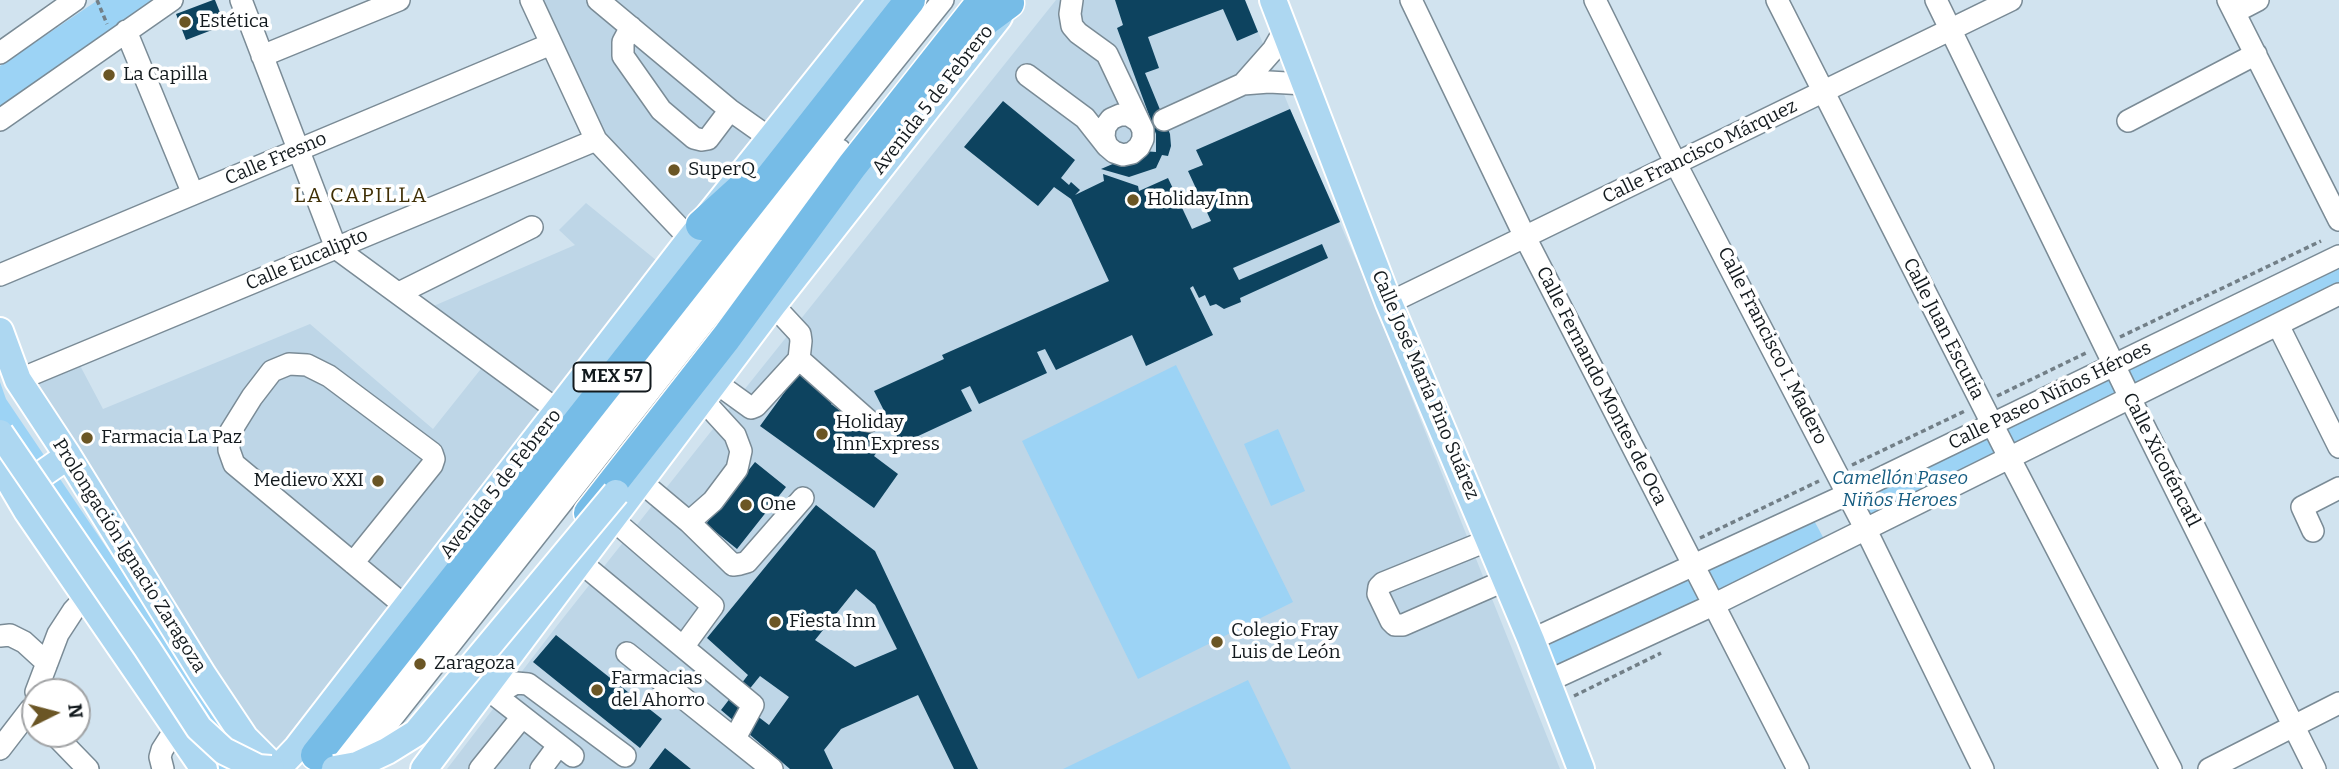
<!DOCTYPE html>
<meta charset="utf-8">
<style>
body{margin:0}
#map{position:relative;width:2339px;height:769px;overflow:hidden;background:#d1e3ef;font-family:Bitter,serif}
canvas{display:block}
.north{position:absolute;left:21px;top:678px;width:70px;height:70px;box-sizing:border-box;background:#fff;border:2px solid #a1a3a5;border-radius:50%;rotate:84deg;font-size:19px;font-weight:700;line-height:28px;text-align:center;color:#131a1e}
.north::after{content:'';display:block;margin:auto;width:24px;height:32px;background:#6b5625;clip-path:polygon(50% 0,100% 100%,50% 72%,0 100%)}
</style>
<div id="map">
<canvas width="2339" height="769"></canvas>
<div class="north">N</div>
</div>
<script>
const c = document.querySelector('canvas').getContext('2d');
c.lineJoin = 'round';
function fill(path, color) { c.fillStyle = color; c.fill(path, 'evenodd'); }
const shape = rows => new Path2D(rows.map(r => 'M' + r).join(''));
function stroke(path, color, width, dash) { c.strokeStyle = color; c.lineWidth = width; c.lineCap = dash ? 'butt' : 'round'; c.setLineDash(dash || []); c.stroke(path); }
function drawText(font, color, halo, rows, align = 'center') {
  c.font = font + ' Bitter,serif'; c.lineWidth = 7; c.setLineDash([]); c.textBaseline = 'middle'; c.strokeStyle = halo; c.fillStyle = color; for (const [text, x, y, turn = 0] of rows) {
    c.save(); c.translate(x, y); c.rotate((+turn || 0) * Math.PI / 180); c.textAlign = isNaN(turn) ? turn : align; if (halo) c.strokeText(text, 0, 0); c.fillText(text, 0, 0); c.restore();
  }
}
const built = shape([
 [531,0,881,0,690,239,596,140],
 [1056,0,1245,0,1290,109,1363,276,1560,769,447,769,556,627,724,415],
 [586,203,667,269,277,769,18,380,75,356,103,409,310,324,433,429,488,360,422,311,575,245,559,230]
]);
const green = shape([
 [98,0,156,0,0,108,0,66],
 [2339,256,2339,294,1865,528,1848,494],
 [1176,365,1293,602,1138,679,1022,441],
 [0,382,6,399,256,769,219,769,0,447],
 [1278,429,1305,491,1271,506,1244,444],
 [1810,513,1824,539,1559,681,1545,647],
 [1248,680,1291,769,1063,769]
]);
const building = shape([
 [213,0,215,0,225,25,186,40,176,14],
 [1115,0,1245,0,1258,32,1237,41,1223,9,1148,37,1159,68,1145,73,1170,134,1171,146,1168,156,1162,155,1156,168,1129,177,1101,169,1143,151,1156,152,1156,134,1117,28,1123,25],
 [1003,101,1075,160,1061,178,1069,185,1071,182,1080,190,1075,195,1104,181,1103,174,1138,186,1139,191,1168,178,1192,229,1211,221,1188,171,1203,165,1196,150,1290,109,1340,222,1233,268,1239,280,1322,244,1328,258,1240,298,1241,302,1224,309,1216,304,1210,306,1205,295,1199,298,1193,286,1190,288,1213,335,1146,366,1132,335,1056,370,1045,349,1037,352,1047,373,979,404,970,386,961,390,972,411,901,444,874,391,944,359,942,355,1109,281,1071,199,1054,187,1038,206,964,147],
 [800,371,835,398,831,404,884,443,874,456,898,474,874,508,760,426],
 [755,462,786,487,737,549,706,524],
 [816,505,875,551,978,769,954,769,918,695,841,729,824,750,833,769,790,769,721,710,748,675,707,638],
 [856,589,875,605,897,649,855,667,815,640],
 [760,676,789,697,769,725,739,702],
 [556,635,662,719,640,748,533,662],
 [665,748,691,769,649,769]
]);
const path = shape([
 [97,0,107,24],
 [2120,337,2321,241],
 [1997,396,2088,352],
 [1852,465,1965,411],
 [1700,538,1819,481],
 [1574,696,1661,653]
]);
const minor = shape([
 [241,0,336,248,557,410],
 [531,0,596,140,690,239],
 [598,0,730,110,771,139],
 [1072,0,1070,14,1072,26,1078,33,1107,54,1143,130,1143,139,1139,147,1132,153,1123,155,1114,152,1107,146,1104,137,1105,127,1111,119,1120,115,1129,115,1138,121],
 [1411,0,1525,237,1798,769],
 [1595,0,1676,164,1865,528,1983,769],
 [1777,0,2009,457,2171,769],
 [1936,0,2135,408,2315,769],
 [2228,0,2339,220],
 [2235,12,2258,0],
 [631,27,623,42,623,56,661,110,694,138,702,140,708,139,730,110],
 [126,31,193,194],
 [0,53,75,0],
 [262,56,399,0],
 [1027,75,1085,118,1107,146],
 [1243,84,1273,50,1284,31],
 [0,120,172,0],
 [1164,120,1243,84,1269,82,1305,84],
 [2128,121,2256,54],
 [0,275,551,44],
 [399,293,532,227],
 [1389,303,2011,0],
 [2278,325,2339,447],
 [799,359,869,421],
 [18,380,596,140],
 [715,382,751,408,756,406,799,359,801,341,800,334,773,305],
 [640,481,689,522,713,501,737,469,741,451,735,435,702,399],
 [611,518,713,606,683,647],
 [689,522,733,565,740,564,747,562,803,498],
 [2313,531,2302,507,2339,488],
 [1489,540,1383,583,1379,587,1378,594,1391,621,1395,625,1403,625,1506,580],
 [579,561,753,705,735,738],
 [353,563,432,465,434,459,432,453,329,376,307,365,289,364,272,371,252,397,229,434,229,450,234,464,406,607],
 [0,636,10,635,24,642,47,663],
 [1531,640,1848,494,2339,256],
 [627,653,772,769],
 [1546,682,1713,605,2339,294],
 [486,688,573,756],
 [36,692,58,634,73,611,86,597],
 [495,695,516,683,528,684,625,756],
 [54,734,88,769],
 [0,749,30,710,35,715],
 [355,765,840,150],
 [163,769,160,757,162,750,176,728],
 [329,769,406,667,943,0],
 [480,769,522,717],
 [541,769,558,746],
 [2209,769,2339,703]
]);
const major = shape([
 [1273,0,1389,303,1531,640,1581,769],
 [0,331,18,380,68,456,203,675,245,738,276,769],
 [0,465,27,511,204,769],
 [16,492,68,456],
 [277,769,297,748,690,239,881,0],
 [424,769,773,305,999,17]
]);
const highway = shape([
 [970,32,1009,3],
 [701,225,744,186],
 [589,513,726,338,852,166,983,0],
 [316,755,910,0]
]);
const majorBridge = shape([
 [0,433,147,648,199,728,224,751,258,768,271,769],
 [335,769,357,765,387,751,416,733,616,493]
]);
const markers = [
 [185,22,7,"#6b5625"],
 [109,75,7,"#6b5625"],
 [674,170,7,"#6b5625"],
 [1133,200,7,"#6b5625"],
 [822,434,7,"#6b5625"],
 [87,438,7,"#6b5625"],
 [378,481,7,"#6b5625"],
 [746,505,7,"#6b5625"],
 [775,622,7,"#6b5625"],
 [1217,642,7,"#6b5625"],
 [420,664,7,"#6b5625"],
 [597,690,7,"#6b5625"]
];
const shields = [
 [612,377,77]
];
const shieldNames = [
 ["MEX 57",612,377]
];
const poiNames = [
 ["Estética",199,22],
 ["La Capilla",123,75],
 ["SuperQ",688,170],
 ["Holiday Inn",1147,200],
 ["Holiday",836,423],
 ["Inn Express",836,445],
 ["Farmacia La Paz",101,438],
 ["Medievo XXI",364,481,"right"],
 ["One",760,505],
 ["Fiesta Inn",789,622],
 ["Colegio Fray",1231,631],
 ["Luis de León",1231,653],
 ["Zaragoza",434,664],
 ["Farmacias",611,679],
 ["del Ahorro",611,701]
];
const streetNames = [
 ["Avenida 5 de Febrero",933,100,-52],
 ["Calle Francisco Márquez",1700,152,-26],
 ["Calle Fresno",276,159,-23],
 ["Calle Eucalipto",307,260,-23],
 ["Calle Juan Escutia",1943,329,63],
 ["Calle Francisco I. Madero",1772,346,63],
 ["Calle José María Pino Suárez",1425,385,67],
 ["Calle Fernando Montes de Oca",1601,386,63],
 ["Calle Paseo Niños Héroes",2050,396,-26],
 ["Calle Xicoténcatl",2161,460,63],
 ["Avenida 5 de Febrero",501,484,-52],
 ["Prolongación Ignacio Zaragoza",129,556,58]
];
const parkNames = [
 ["Camellón Paseo",1900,479],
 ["Niños Heroes",1900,501]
];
const neighbourhoodNames = [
 ["LA CAPILLA",361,196]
];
fill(built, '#bed6e7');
fill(green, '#9cd3f5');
fill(building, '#0d435f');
stroke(minor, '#7a8b96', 24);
stroke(major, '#fff', 30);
stroke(highway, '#fff', 33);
stroke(path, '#727f87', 3.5, [5, 3.5]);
stroke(minor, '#fff', 21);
stroke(major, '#add7f1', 26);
stroke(highway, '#76bce7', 30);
stroke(majorBridge, '#fff', 30, []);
stroke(majorBridge, '#add7f1', 26);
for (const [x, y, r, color] of markers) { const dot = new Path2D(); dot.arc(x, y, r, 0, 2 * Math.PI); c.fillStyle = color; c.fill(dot); stroke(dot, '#fff', 2.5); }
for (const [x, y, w] of shields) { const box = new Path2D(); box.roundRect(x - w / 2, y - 14.5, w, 29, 5); c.fillStyle = '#fff'; c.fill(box); stroke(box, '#131a1e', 2); }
drawText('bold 18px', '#131a1e', null, shieldNames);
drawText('19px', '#131a1e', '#fff', poiNames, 'left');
drawText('19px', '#131a1e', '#fff', streetNames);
drawText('italic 19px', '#165d82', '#fff', parkNames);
c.letterSpacing = '2px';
drawText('21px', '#3f2f05', '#fff', neighbourhoodNames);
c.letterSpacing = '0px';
</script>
